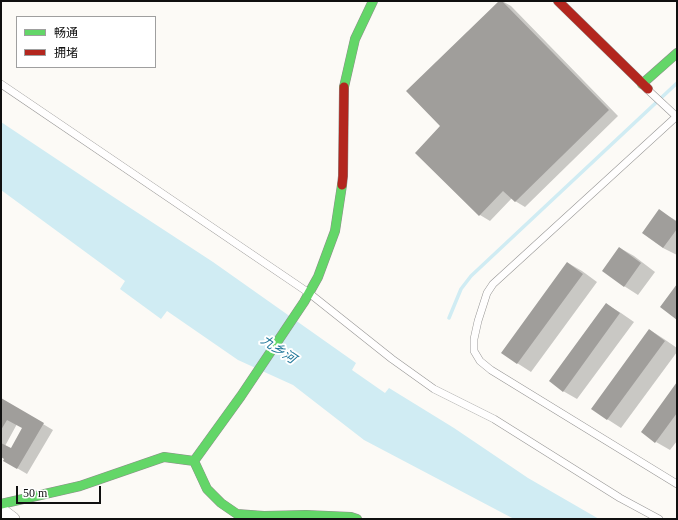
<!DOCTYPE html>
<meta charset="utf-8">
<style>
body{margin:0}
#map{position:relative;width:678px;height:520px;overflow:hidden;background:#fcfaf6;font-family:"Times New Roman","Noto Sans SC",serif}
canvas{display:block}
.frame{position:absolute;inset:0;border:2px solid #101010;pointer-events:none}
.legend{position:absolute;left:16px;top:16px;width:140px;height:52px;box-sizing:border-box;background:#fff;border:1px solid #9f9f9f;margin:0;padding:5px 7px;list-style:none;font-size:12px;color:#101010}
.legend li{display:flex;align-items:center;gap:8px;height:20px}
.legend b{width:20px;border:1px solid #9f9f9f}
.scale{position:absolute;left:16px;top:486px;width:85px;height:18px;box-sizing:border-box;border:2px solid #101010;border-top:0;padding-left:5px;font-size:12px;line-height:14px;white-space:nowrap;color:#101010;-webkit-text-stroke:3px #fff;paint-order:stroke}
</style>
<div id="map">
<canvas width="678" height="520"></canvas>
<div class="frame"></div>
<ul class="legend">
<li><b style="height:5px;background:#63d668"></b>畅通</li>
<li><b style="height:5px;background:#b3261e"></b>拥堵</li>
</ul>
<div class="scale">50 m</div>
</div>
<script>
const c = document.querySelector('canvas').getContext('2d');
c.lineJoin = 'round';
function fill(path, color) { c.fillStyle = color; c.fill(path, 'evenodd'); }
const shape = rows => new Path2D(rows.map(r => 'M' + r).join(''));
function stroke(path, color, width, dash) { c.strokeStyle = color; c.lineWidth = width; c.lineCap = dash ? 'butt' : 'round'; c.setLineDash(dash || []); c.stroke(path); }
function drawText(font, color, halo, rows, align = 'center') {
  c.font = font + ' "Times New Roman","Noto Sans SC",serif'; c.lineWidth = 4; c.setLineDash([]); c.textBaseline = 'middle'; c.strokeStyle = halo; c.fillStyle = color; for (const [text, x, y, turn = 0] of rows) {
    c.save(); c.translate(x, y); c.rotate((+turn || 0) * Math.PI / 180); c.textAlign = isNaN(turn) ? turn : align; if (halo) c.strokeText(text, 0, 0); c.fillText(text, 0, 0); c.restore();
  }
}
const water = shape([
 [1,122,112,196,213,262,356,363,352,370,385,393,389,388,454,428,528,478,599,519,514,519,364,440,293,385,238,360,167,311,161,319,120,289,125,281,1,190]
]);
const shadow = shape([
 [500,1,502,1,511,6,618,116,525,207,515,201,512,198,490,221,480,215,442,126],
 [659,211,677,221,677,255,663,248],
 [620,248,634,256,655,272,638,295,624,286],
 [568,263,582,271,597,282,531,372,517,363],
 [606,304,621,313,634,322,577,399,563,391],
 [650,330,664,339,677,348,677,352,621,428,607,419],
 [677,384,677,441,670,450,656,442],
 [1,399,53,430,27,474,5,461,6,459,1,456],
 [17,424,24,428,11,450,5,446]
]);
const stream = shape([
 [449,318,461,289,471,276,677,83]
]);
const building = shape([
 [499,1,502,1,609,110,515,202,503,191,479,216,415,153,440,126,406,91],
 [659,209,677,222,677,229,663,248,642,233],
 [619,247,641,263,624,287,602,271],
 [567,262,583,274,517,364,501,353],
 [677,284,677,320,660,307],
 [606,303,620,313,563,392,549,381],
 [649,329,665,341,607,420,591,409],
 [677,382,677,413,655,443,641,432],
 [1,398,44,423,17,469,3,461,4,459,1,457,1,443,11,448,22,428,7,420,1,430]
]);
const lane = shape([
 [1,84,309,293,392,359,434,389,494,419,620,498,659,519],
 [648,90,677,117],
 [677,116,493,284,487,293,478,321,474,339,474,351,480,361,491,370,677,484]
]);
const street = shape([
 [1,510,13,519]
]);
const fast = shape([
 [642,84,677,53],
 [344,87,355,39,373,1],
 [194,461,241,396,304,302,318,277,335,231,342,185],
 [194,461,207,489,221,503,237,514,264,516,306,515,351,517,357,519],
 [1,504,80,486,164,457,194,461]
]);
const jam = shape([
 [558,1,648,89],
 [342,185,343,176,344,87]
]);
const waterNames = [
 ["九乡河",278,350,34]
];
fill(water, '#d0ecf3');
fill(shadow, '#0003');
stroke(stream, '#d0ecf3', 3.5);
fill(building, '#a09e9b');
stroke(lane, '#969594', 8);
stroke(street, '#969594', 14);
stroke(fast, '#8d8c8a', 10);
stroke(jam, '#8d8c8a', 10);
stroke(lane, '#fffefe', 7);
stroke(street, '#fffefe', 13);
stroke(fast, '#63d668', 9);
stroke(jam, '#b3261e', 9);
drawText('italic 13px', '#22789a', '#fff', waterNames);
</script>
